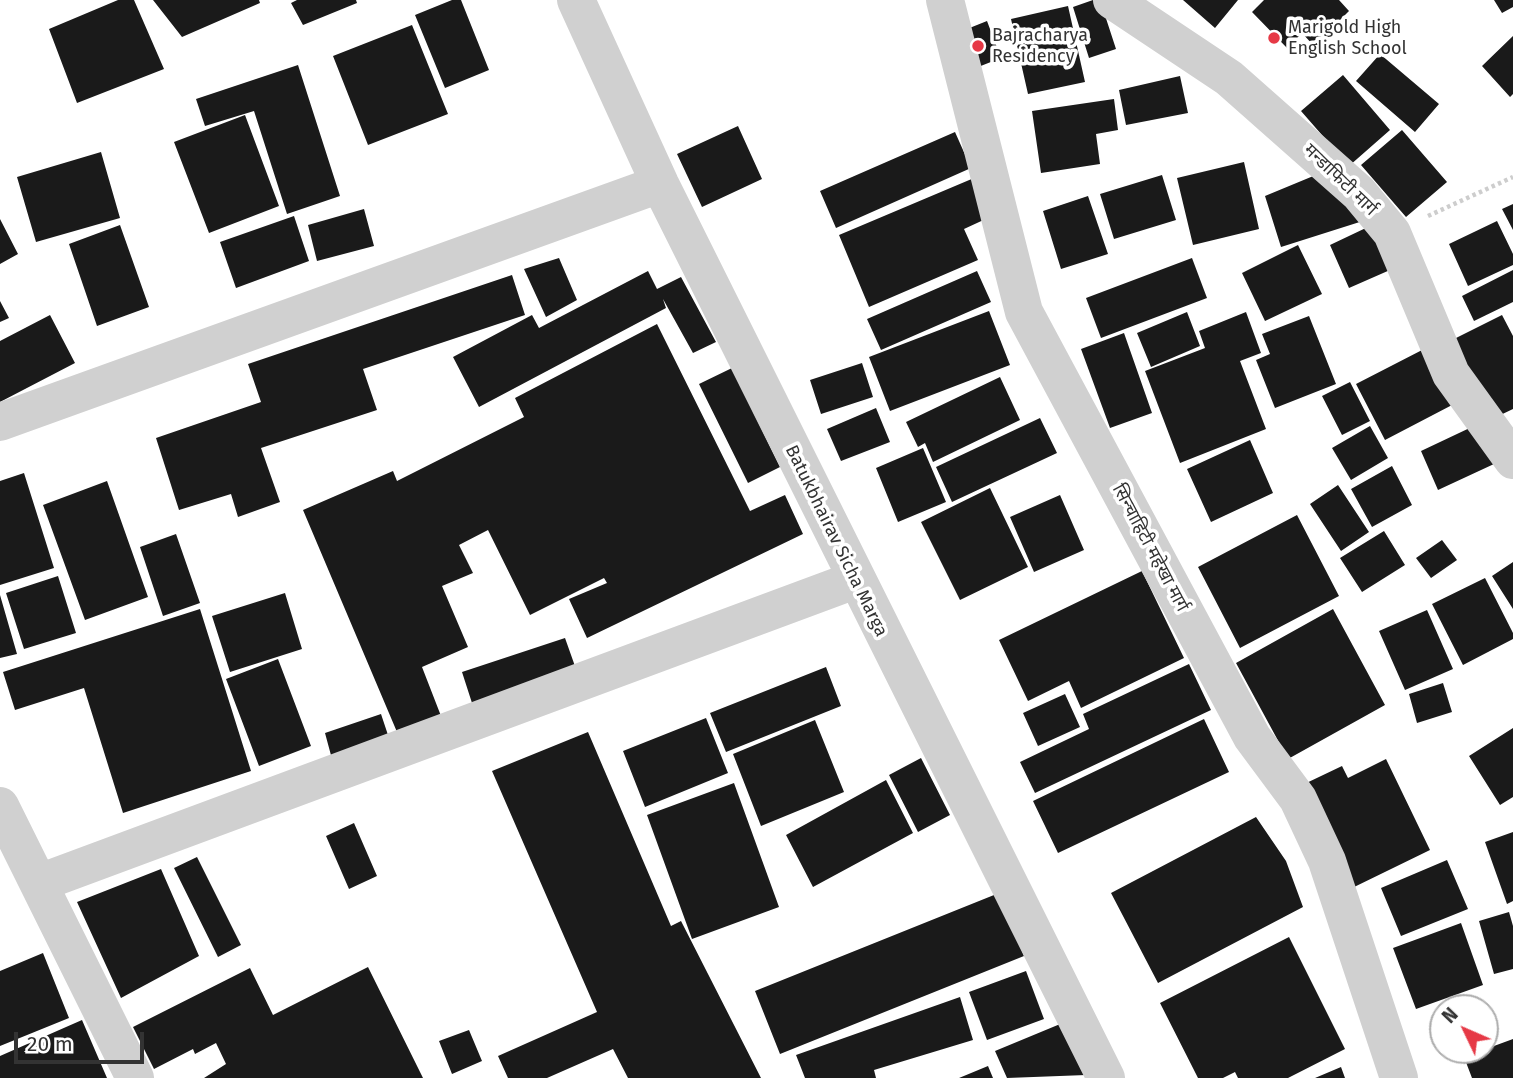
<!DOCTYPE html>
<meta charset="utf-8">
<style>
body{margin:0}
#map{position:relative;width:1513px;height:1078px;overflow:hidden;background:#fff;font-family:"Fira Sans",sans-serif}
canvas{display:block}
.north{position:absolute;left:1429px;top:994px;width:70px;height:70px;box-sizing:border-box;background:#fff;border:2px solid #adadad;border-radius:50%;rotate:314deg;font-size:19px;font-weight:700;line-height:28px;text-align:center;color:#333}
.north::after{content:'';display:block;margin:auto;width:24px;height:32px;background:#e63946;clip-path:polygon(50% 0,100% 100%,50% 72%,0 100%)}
.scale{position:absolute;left:14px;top:1032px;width:130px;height:32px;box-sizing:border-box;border:4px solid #333;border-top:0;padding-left:9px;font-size:21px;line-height:24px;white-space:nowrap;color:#333;-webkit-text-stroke:5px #fff;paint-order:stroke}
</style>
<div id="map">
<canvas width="1513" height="1078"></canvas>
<div class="north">N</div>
<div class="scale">20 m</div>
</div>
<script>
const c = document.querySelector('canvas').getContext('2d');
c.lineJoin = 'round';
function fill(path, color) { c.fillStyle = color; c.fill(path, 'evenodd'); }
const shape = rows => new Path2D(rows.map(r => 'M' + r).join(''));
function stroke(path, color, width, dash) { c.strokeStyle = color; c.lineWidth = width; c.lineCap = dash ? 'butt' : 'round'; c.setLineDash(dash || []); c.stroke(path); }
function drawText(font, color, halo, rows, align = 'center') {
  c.font = font + ' "Fira Sans","Noto Sans Devanagari",sans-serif'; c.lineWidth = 7; c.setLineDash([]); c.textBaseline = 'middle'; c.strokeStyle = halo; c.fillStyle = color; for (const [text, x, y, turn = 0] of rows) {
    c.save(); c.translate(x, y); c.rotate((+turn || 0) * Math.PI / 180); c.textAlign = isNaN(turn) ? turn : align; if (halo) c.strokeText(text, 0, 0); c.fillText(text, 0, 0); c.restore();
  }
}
const building = shape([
 [118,0,134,0,164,69,77,103,49,29],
 [153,0,259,0,260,3,182,37],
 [297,0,356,0,357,3,303,25,291,3],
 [452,0,461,0,489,70,445,88,415,15],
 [1093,0,1100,0,1116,49,1089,58,1073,7],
 [1183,0,1238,0,1215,28],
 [1264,0,1339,0,1349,11,1314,46,1302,33,1287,48,1252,12],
 [1494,0,1513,0,1513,7,1502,13],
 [1068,6,1085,82,1028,94,1011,19],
 [987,21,1001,58,968,71,957,33],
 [412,25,448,114,368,145,333,56],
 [1513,36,1513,94,1510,97,1482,66],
 [1380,54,1439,104,1415,132,1356,81],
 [298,65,340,196,287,214,254,111,205,126,196,99],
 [1343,75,1390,130,1349,166,1301,111],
 [1180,76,1188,113,1126,125,1119,90],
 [1114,99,1118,130,1096,134,1100,164,1041,173,1032,111],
 [245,115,279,206,209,233,174,142],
 [738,126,762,179,702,207,677,154],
 [1402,130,1447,182,1406,217,1361,165],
 [955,132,971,168,836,228,820,191],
 [101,152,120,218,36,242,17,177],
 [1244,162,1259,229,1193,245,1177,178],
 [1323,172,1366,220,1281,247,1265,196],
 [1162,175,1176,220,1114,239,1100,194],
 [974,178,990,217,964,229,978,260,869,307,839,235],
 [1088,196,1108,254,1061,269,1043,211],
 [1513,204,1513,230,1502,209],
 [364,209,374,246,317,261,308,225],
 [294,216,309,261,236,288,220,242],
 [0,219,18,254,0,264],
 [1497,221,1513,254,1513,265,1468,286,1449,244],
 [120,225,149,307,97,326,69,244],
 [1370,226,1390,270,1349,288,1330,245],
 [1298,245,1322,294,1265,321,1242,273],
 [559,258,577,300,546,317,524,269],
 [1192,258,1207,298,1101,338,1086,298],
 [1513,270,1513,302,1474,321,1462,296],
 [648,271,657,289,681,277,716,342,693,353,663,299,666,308,479,407,453,357,532,315,539,328],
 [977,271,991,302,881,350,867,319],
 [512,275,525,315,363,369,377,410,261,448,280,502,238,517,231,494,179,510,156,438,261,402,248,364],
 [0,301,9,318,0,322],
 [989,311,1010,365,890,411,869,357],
 [1187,312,1200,346,1151,367,1137,333],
 [1246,312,1261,353,1240,361,1266,429,1180,463,1145,371,1205,348,1199,331],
 [50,315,75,363,0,402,0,341],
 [1502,315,1513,336,1513,409,1492,419,1452,340],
 [1309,316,1336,384,1275,408,1256,360,1270,354,1262,334],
 [657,324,750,511,785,495,803,534,587,638,569,599,607,583,604,578,530,615,488,530,459,545,473,573,442,586,468,647,422,667,441,716,397,732,303,510,393,471,397,481,524,417,515,398],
 [1124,333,1152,413,1110,428,1081,349],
 [1426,348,1454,404,1385,440,1356,384],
 [862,363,873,397,821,414,810,380],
 [732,368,780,467,748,483,699,384],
 [1000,377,1020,420,933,462,925,443,918,447,906,422],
 [1350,382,1370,421,1342,435,1322,396],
 [876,408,890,442,841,461,827,429],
 [1040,418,1057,453,952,502,936,467],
 [1476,425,1494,464,1438,490,1421,451],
 [1370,426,1388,458,1351,480,1332,448],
 [1250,440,1273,493,1211,522,1187,469],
 [923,448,946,502,898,522,876,468],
 [1392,466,1412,505,1372,527,1351,489],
 [24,473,54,568,0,585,0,481],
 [107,481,148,597,85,620,43,505],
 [1338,485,1369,532,1341,551,1310,504],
 [990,488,1028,567,960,600,921,522],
 [1060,495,1084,550,1034,572,1010,517],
 [1297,515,1339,596,1240,648,1198,567],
 [1384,531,1405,565,1362,592,1340,558],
 [176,534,200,603,163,616,140,547],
 [1442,540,1457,560,1431,578,1416,558],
 [1513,562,1513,609,1492,576],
 [1142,571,1184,658,1081,708,1069,681,1028,701,999,640],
 [58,576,76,633,24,649,6,593],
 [1485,578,1513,633,1513,639,1463,665,1432,604],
 [285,593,302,649,230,672,212,616],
 [0,595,17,654,0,658],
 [200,609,251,771,123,813,84,688,15,710,3,672],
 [1333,609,1385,705,1288,759,1236,663],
 [1427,610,1453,669,1405,690,1379,631],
 [565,638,576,669,472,703,462,672],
 [278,659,311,746,259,766,226,679],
 [1189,664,1211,710,1035,793,1020,762,1089,729,1083,714],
 [826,667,841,706,726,752,710,713],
 [1443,683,1452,712,1417,723,1409,694],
 [1065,694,1080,727,1038,746,1023,713],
 [381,714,390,741,332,759,325,733],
 [706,718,728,773,645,807,623,751],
 [1204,719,1229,772,1058,853,1033,801],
 [815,720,844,792,761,826,733,754],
 [1513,728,1513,797,1500,805,1469,756],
 [588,732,671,926,681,921,761,1078,628,1078,613,1049,547,1078,508,1078,498,1056,597,1012,492,771],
 [921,758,950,815,918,832,889,775],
 [1386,759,1430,850,1348,890,1298,787,1342,766,1348,778],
 [886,780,913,833,813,887,786,835],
 [734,783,779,907,692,939,647,815],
 [1256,817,1286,861,1303,907,1158,983,1111,893],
 [354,823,377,876,349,889,326,836],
 [1513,832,1513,901,1507,904,1485,842],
 [197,857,241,945,218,957,174,868],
 [1447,860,1468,909,1401,936,1381,888],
 [161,869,199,956,121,998,77,902],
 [999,893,1024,956,780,1054,755,991],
 [1509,912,1513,926,1513,969,1494,974,1479,921],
 [1461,923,1483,985,1416,1009,1393,948],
 [1289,937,1345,1049,1288,1078,1238,1078,1235,1072,1223,1078,1198,1078,1160,1003],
 [43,953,69,1018,0,1046,0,971],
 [368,967,423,1078,204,1078,226,1064,216,1043,195,1054,193,1049,154,1069,133,1027,250,968,273,1015],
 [1026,971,1044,1019,987,1040,969,992],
 [960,997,973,1040,874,1070,876,1078,805,1078,796,1055],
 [82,1020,107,1078,0,1078,0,1056],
 [1065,1022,1086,1075,1007,1078,995,1051],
 [469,1030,482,1061,452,1074,439,1041],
 [1513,1039,1513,1078,1472,1078,1464,1057],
 [988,1066,993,1078,959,1078],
 [1341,1067,1345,1078,1315,1078]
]);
const path = shape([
 [1428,216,1513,177]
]);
const minor = shape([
 [576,0,660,184,1106,1078],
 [945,0,1024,312,1252,737,1298,799,1327,861,1399,1078],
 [1112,0,1229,78,1359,193,1392,233,1451,374,1513,460],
 [0,422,660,184],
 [0,806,135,1078],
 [39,883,855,580]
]);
const markers = [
 [1274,38,7,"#e63946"],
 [978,46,7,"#e63946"]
];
const poiNames = [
 ["Marigold High",1288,28],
 ["English School",1288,49],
 ["Bajracharya",992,36],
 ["Residency",992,57]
];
const streetNames = [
 ["मन्डाफिटी मार्ग",1340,180,44],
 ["Batukbhairav Sicha Marga",836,541,64],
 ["सिन्चाहिटी महेखा मार्ग",1150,548,62]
];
fill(building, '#1a1a1a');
stroke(path, '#cdcdcd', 4.5, [3.5, 3.5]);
stroke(minor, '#d0d0d0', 38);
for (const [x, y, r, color] of markers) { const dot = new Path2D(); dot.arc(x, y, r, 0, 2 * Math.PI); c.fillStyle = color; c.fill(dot); stroke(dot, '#fff', 2.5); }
drawText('18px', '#333', '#fff', poiNames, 'left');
drawText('18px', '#333', '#fff', streetNames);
</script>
